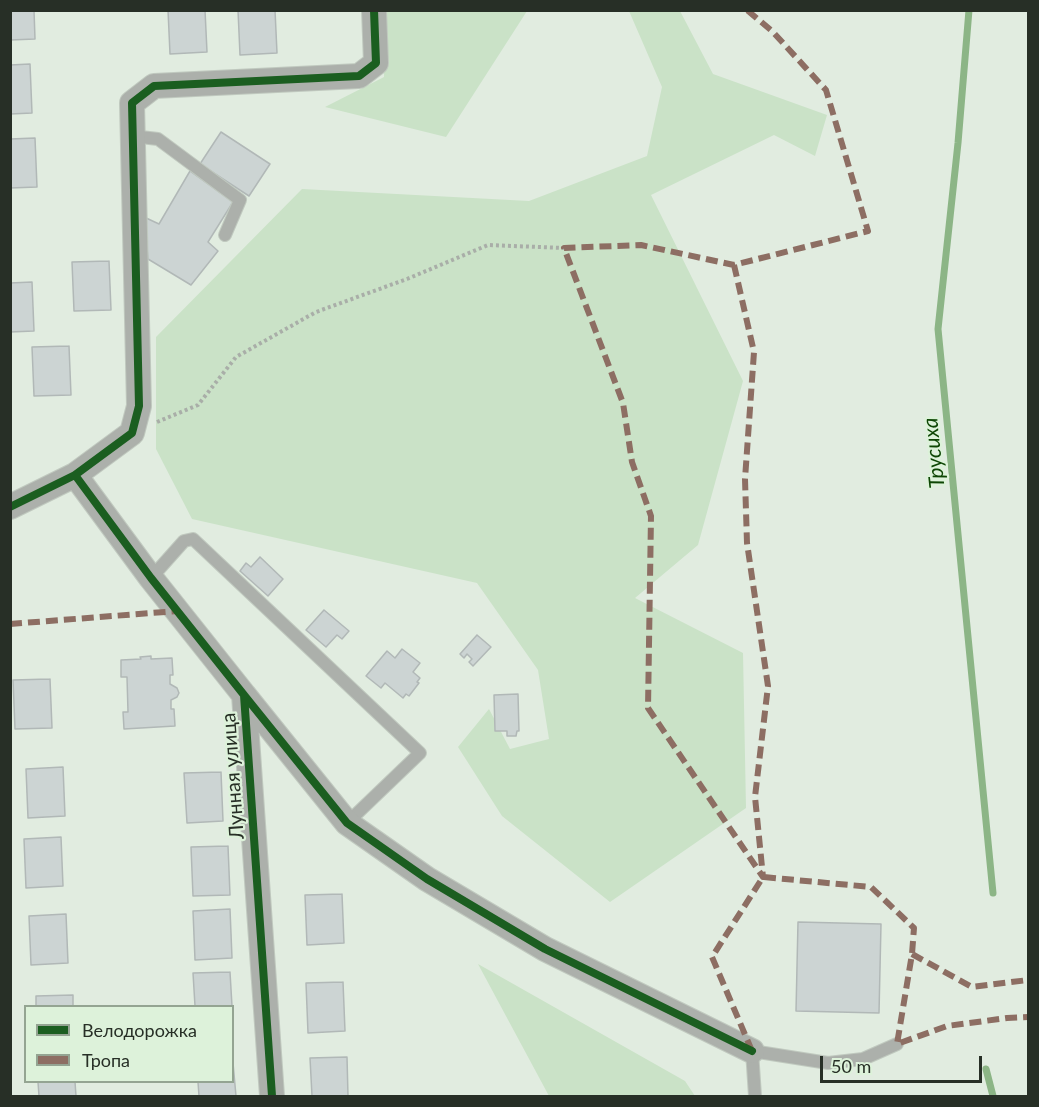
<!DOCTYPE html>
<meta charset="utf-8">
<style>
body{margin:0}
#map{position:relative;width:1039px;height:1107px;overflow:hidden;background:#e1ece0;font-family:Lato,sans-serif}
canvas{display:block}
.frame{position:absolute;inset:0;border:12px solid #272f26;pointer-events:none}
.legend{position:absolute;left:24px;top:1005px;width:210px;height:78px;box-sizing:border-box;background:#ddf2da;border:2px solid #94a492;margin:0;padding:8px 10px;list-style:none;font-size:18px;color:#272f26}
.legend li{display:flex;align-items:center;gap:12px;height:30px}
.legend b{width:30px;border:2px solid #94a492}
.scale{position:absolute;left:820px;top:1056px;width:162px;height:27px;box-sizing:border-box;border:3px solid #272f26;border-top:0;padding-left:8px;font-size:18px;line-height:21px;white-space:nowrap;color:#272f26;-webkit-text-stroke:4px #ddf2da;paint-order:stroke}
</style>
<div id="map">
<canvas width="1039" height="1107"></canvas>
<div class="frame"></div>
<ul class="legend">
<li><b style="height:8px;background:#1b5e20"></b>Велодорожка</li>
<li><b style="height:8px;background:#8d6e63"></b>Тропа</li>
</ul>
<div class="scale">50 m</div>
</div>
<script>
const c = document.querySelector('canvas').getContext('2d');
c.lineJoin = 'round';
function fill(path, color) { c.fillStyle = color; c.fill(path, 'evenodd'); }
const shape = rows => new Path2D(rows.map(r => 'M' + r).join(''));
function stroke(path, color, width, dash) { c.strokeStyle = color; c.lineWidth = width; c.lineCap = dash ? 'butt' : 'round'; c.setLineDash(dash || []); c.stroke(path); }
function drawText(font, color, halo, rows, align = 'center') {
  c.font = font + ' Lato,sans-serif'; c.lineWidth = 4.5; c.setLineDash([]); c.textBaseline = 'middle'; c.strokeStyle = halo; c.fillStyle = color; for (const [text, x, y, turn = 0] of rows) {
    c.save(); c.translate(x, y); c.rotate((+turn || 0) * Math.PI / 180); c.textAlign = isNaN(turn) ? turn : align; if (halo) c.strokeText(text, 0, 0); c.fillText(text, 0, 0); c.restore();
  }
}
const green = shape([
 [385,11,527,11,446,137,325,107,384,77],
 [629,11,680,11,713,74,827,115,815,156,774,135,651,195,743,381,698,545,635,598,743,653,746,808,610,902,502,816,458,747,489,709,510,749,549,739,538,670,477,583,192,519,156,449,156,337,302,189,529,201,647,156,662,87],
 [478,964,685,1081,695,1096,549,1096]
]);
const stream = shape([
 [969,10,958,143,938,329,993,893],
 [986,1069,993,1096]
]);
const building = shape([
 [10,10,34,10,35,39,10,40,10,10],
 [168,10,205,10,207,52,170,54,168,10],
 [238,10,275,10,277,53,240,55,238,10],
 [30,64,32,113,10,114,10,65,30,64],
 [221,132,270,164,249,196,200,164,221,132],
 [35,138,37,187,10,188,10,139,35,138],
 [190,171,233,202,208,242,218,251,191,285,148,259,144,217,159,224,190,171],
 [109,261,111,310,74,311,72,262,109,261],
 [32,282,34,331,10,332,10,283,32,282],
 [69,346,71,395,34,396,32,347,69,346],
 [260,557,283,579,268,596,240,571,246,563,251,567,260,557],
 [324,610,349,631,342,639,337,635,326,647,306,630,324,610],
 [477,635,491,647,473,666,469,662,472,659,467,654,464,658,460,654,477,635],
 [402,649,420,663,413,672,420,678,417,682,419,683,409,696,406,694,403,698,385,683,381,688,366,676,387,651,395,658,402,649],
 [151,656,151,659,172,658,173,675,170,675,170,684,177,688,179,693,177,697,171,700,171,709,174,709,175,726,124,729,123,712,128,712,127,677,121,677,121,660,141,659,140,657,151,656],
 [50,679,52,728,15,729,13,680,50,679],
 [518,694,519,731,517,731,516,736,507,736,507,731,495,731,494,695,518,694],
 [63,767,65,816,28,818,26,769,63,767],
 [221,772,223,821,187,823,184,773,221,772],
 [61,837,63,886,26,888,24,839,61,837],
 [228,846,230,895,193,896,191,847,228,846],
 [342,894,344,943,307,945,305,895,342,894],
 [230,909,232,958,195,960,193,911,230,909],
 [66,914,68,963,31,965,29,916,66,914],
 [798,922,881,924,879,1013,796,1011,798,922],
 [230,972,232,1006,195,1006,193,973,230,972],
 [343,982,345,1031,308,1033,306,983,343,982],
 [73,995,73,1006,36,1006,36,996,73,995],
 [232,1052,236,1096,199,1096,198,1082,232,1082,232,1052],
 [347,1057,348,1096,312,1096,310,1058,347,1057],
 [38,1082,75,1082,76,1096,39,1096,38,1082]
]);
const path = shape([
 [157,422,198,405,236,357,316,312,407,279,488,245,564,248]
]);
const service = shape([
 [132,136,158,139,240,200,225,235],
 [151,578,184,541,193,539,420,753,347,823],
 [755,1096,752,1051,828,1063,863,1059,897,1044]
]);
const minor = shape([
 [75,475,151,578,244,695,272,1096],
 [10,507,75,475,132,433,139,406,132,103,154,86,359,76,376,63,374,10],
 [244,695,347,823,427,879,545,949,752,1051]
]);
const quiet = shape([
 [734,265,754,352,745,479,747,543,768,686,755,797,763,877,648,708,651,516,632,462,623,403,564,248,641,245,734,265,868,231,826,90,772,31,747,10],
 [10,624,177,611],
 [912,954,972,987,1028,980],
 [752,1051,712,957,763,877,871,887,914,928,912,954,897,1044,947,1026,1007,1018,1028,1017]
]);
const cycleway = shape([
 [75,475,151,578,244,695,272,1096],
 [10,507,75,475,132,433,139,406,132,103,154,86,359,76,376,63,374,10],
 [244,695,347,823,427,879,545,949,752,1051]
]);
const streetNames = [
 ["Лунная улица",233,776,-94]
];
const waterNames = [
 ["Трусиха",934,453,-96]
];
fill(green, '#cae2c7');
stroke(stream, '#8cb586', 7);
fill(building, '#ccd4d3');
stroke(building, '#b1b8b7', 1.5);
stroke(service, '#c0c9bf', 14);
stroke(minor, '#c0c9bf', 26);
stroke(path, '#a9aea8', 4, [3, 3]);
stroke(service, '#acb0ab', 12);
stroke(minor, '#acb0ab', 24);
stroke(quiet, '#8d6e63', 6, [12, 6]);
stroke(cycleway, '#1b5e20', 8);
drawText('20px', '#272f26', '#ddf2da', streetNames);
drawText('italic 21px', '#0d4604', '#ddf2da', waterNames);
</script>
